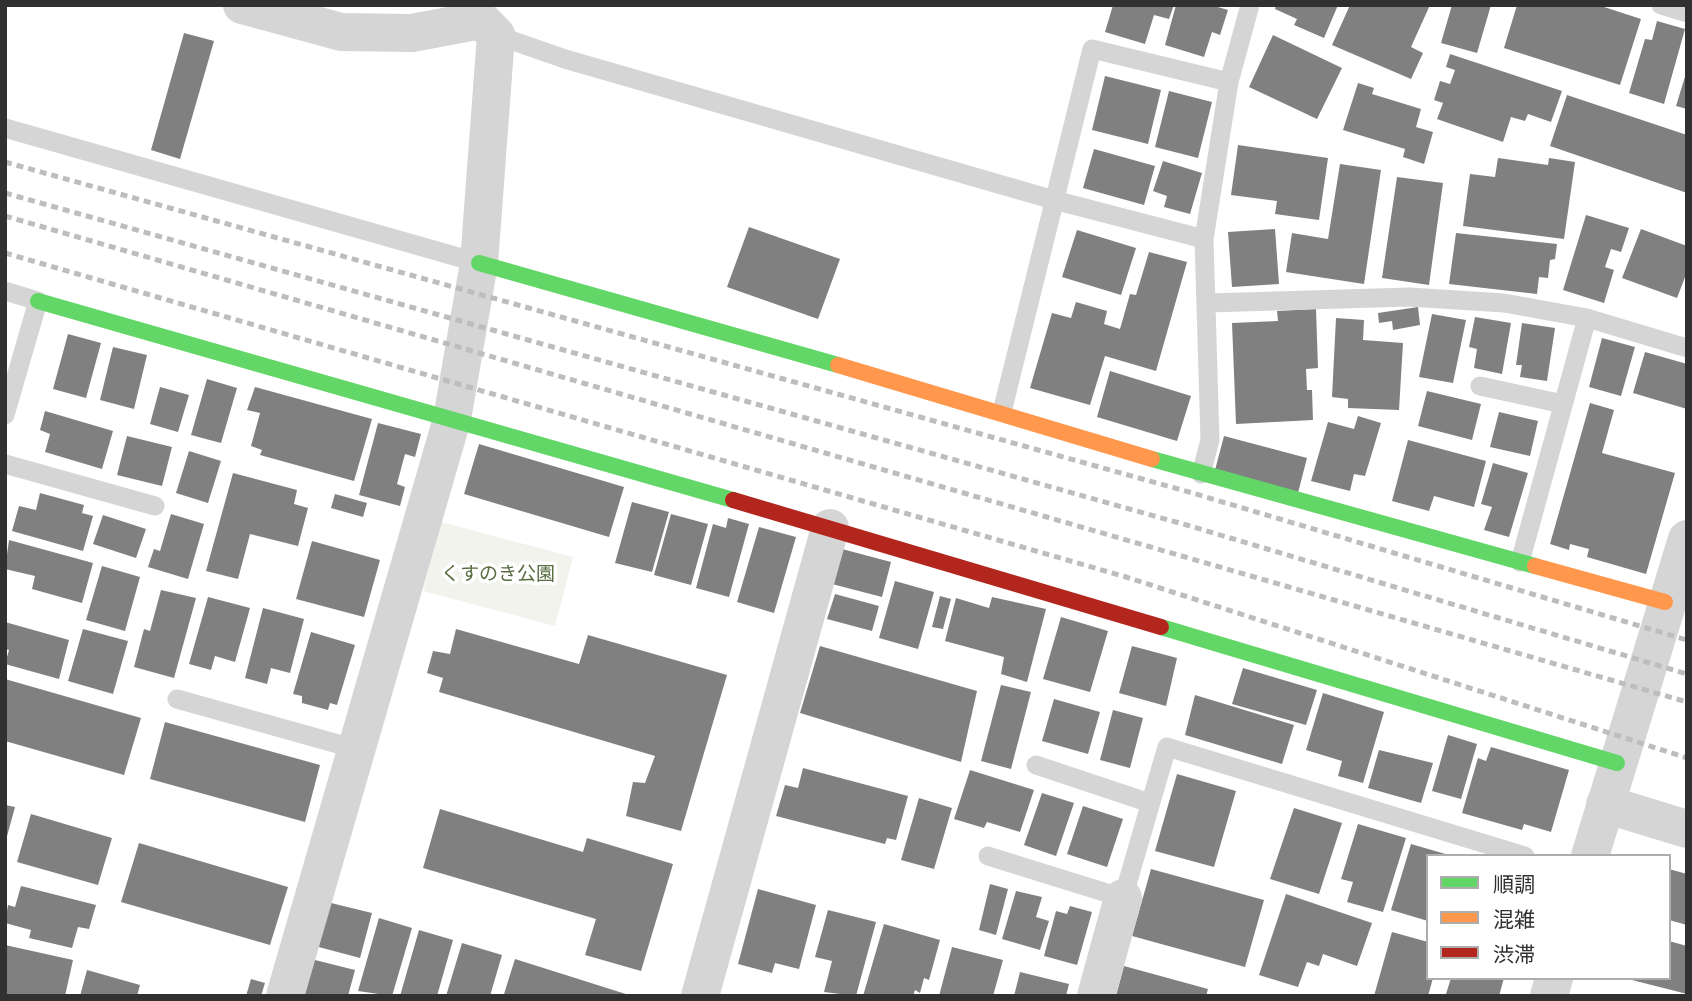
<!DOCTYPE html>
<meta charset="utf-8">
<style>
body{margin:0}
#map{position:relative;width:1692px;height:1001px;overflow:hidden;background:#fff;font-family:Montserrat,"Noto Sans JP",sans-serif}
canvas{display:block}
.frame{position:absolute;inset:0;border:7px solid #313131;pointer-events:none}
.legend{position:absolute;left:1426px;top:854px;width:245px;height:126px;box-sizing:border-box;background:#fff;border:2px solid #adadad;margin:0;padding:9px 12px;list-style:none;font-size:21px;color:#313131}
.legend li{display:flex;align-items:center;gap:14px;height:35px}
.legend b{width:35px;border:2px solid #adadad}
</style>
<div id="map">
<canvas width="1692" height="1001"></canvas>
<div class="frame"></div>
<ul class="legend">
<li><b style="height:9px;background:#63d668"></b>順調</li>
<li><b style="height:9px;background:#ff974d"></b>混雑</li>
<li><b style="height:9px;background:#b3261e"></b>渋滞</li>
</ul>
</div>
<script>
const c = document.querySelector('canvas').getContext('2d');
c.lineJoin = 'round';
function fill(path, color) { c.fillStyle = color; c.fill(path, 'evenodd'); }
const shape = rows => new Path2D(rows.map(r => 'M' + r).join(''));
function stroke(path, color, width, dash) { c.strokeStyle = color; c.lineWidth = width; c.lineCap = dash ? 'butt' : 'round'; c.setLineDash(dash || []); c.stroke(path); }
function drawText(font, color, halo, rows, align = 'center') {
  c.font = font + ' Montserrat,"Noto Sans JP",sans-serif'; c.lineWidth = 7; c.setLineDash([]); c.textBaseline = 'middle'; c.strokeStyle = halo; c.fillStyle = color; for (const [text, x, y, turn = 0] of rows) {
    c.save(); c.translate(x, y); c.rotate((+turn || 0) * Math.PI / 180); c.textAlign = isNaN(turn) ? turn : align; if (halo) c.strokeText(text, 0, 0); c.fillText(text, 0, 0); c.restore();
  }
}
const green = shape([
 [441,522,573,557,555,626,423,591]
]);
const building = shape([
 [1113,5,1174,5,1169,19,1154,15,1145,44,1105,32],
 [1176,5,1211,5,1228,10,1220,35,1212,32,1204,57,1165,45],
 [1276,5,1338,5,1324,38,1294,25,1297,19,1275,9],
 [1350,5,1430,5,1411,47,1423,53,1411,79,1332,45],
 [1452,5,1491,5,1477,53,1441,43],
 [1517,5,1598,5,1641,19,1620,85,1504,48],
 [1657,21,1685,29,1664,104,1629,93,1645,39,1652,40],
 [184,33,214,41,180,159,151,150],
 [1273,35,1342,68,1317,119,1249,87],
 [1450,54,1562,91,1551,122,1528,114,1525,121,1511,117,1503,142,1437,119,1443,103,1434,100,1440,81,1450,84,1455,70,1446,67],
 [1687,70,1687,109,1676,106],
 [1105,76,1161,90,1148,144,1092,130],
 [1358,83,1374,88,1372,94,1421,109,1416,127,1433,132,1424,164,1403,157,1405,149,1343,130],
 [1169,91,1212,102,1198,158,1155,147],
 [1567,95,1687,135,1687,193,1550,146],
 [1238,145,1328,158,1319,220,1275,214,1277,201,1231,195],
 [1094,149,1155,166,1144,205,1083,188],
 [1498,158,1548,165,1549,158,1575,162,1564,239,1463,226,1470,174,1495,177],
 [1163,161,1202,173,1190,214,1164,207,1167,196,1153,191],
 [1340,164,1381,170,1364,284,1286,272,1292,233,1328,239],
 [1397,177,1443,183,1429,285,1382,278],
 [1586,215,1629,228,1621,252,1611,249,1605,267,1614,270,1604,303,1563,290],
 [749,227,840,259,818,319,727,287],
 [1275,229,1279,284,1232,287,1228,232],
 [1641,229,1687,246,1687,272,1677,298,1622,278],
 [1077,230,1136,248,1121,295,1062,277],
 [1456,233,1557,244,1555,259,1550,260,1548,278,1539,277,1537,294,1449,284],
 [1149,252,1187,262,1156,371,1105,356,1090,405,1030,388,1052,313,1071,318,1076,302,1107,311,1104,324,1120,329,1130,294,1136,295],
 [1418,307,1420,325,1393,330,1392,321,1379,323,1378,313],
 [1316,309,1318,368,1306,369,1307,390,1312,390,1313,420,1236,424,1232,323,1278,321,1277,311],
 [1432,314,1466,320,1453,383,1419,377],
 [1475,317,1511,323,1502,374,1474,368,1477,349,1469,347],
 [1336,318,1364,320,1363,340,1403,343,1399,410,1348,408,1348,399,1332,397],
 [1522,323,1555,328,1547,381,1520,377,1522,365,1516,365],
 [68,334,101,343,86,398,53,389],
 [1602,338,1635,347,1621,396,1589,387],
 [113,347,147,355,134,409,100,400],
 [1645,352,1687,364,1687,409,1633,393],
 [1110,371,1191,396,1177,441,1097,417],
 [207,379,237,388,221,443,191,435],
 [160,387,189,395,178,432,150,424],
 [255,387,372,419,354,481,260,455,262,450,251,446,260,413,247,410],
 [1427,391,1481,404,1472,440,1418,426],
 [1590,403,1614,410,1602,453,1675,473,1646,574,1587,557,1589,549,1570,544,1569,550,1550,544],
 [45,411,113,431,102,469,45,452,50,434,40,430],
 [1499,412,1538,421,1530,456,1490,447],
 [1358,416,1381,423,1365,476,1354,474,1350,491,1311,481,1328,422,1354,429],
 [378,423,421,434,415,457,405,454,397,484,405,487,400,506,359,495],
 [127,436,172,447,162,486,117,475],
 [1224,436,1307,458,1298,493,1215,470],
 [1408,440,1486,461,1474,507,1434,496,1429,511,1392,501],
 [479,444,624,487,609,537,464,494],
 [189,451,221,461,208,503,176,493],
 [1493,463,1528,473,1509,537,1484,530,1492,507,1481,504],
 [233,473,297,490,294,504,308,508,298,546,250,534,238,579,206,571],
 [40,493,84,505,82,513,93,516,83,551,12,531,19,506,36,510],
 [335,494,367,503,363,517,331,508],
 [632,502,669,512,652,572,615,563],
 [171,514,204,524,188,579,148,567,154,549,160,551],
 [671,514,708,524,691,585,654,575],
 [103,515,146,529,136,558,93,544],
 [728,518,749,524,729,597,696,588,713,524,726,528],
 [759,527,796,537,774,613,737,602],
 [9,540,93,563,82,603,32,589,35,576,5,569],
 [312,541,380,560,364,617,296,599],
 [842,549,891,562,882,597,832,584],
 [102,566,140,577,125,631,86,620],
 [895,581,934,592,918,649,879,638],
 [161,590,196,598,174,678,134,667,144,629,150,631],
 [835,594,879,606,872,631,827,619],
 [940,596,951,599,943,629,932,627],
 [208,597,250,608,235,662,215,656,211,670,189,664],
 [992,597,1046,609,1027,682,1001,674,1004,657,945,641,956,598,989,608],
 [263,608,304,619,290,673,271,668,267,684,245,678],
 [1061,617,1108,631,1090,692,1043,679],
 [5,622,69,640,59,679,5,664,9,650,5,649],
 [83,629,128,641,113,694,68,681],
 [456,629,579,664,588,635,727,675,681,831,626,816,633,782,645,783,655,756,439,692,443,678,427,673,433,651,450,654],
 [311,632,355,645,337,705,330,703,328,710,302,703,302,696,293,694],
 [820,646,977,691,961,762,800,713],
 [1132,646,1177,658,1166,706,1119,693],
 [1243,668,1317,690,1306,725,1232,704],
 [5,679,141,718,124,775,5,741],
 [1001,685,1031,692,1011,769,981,761],
 [1323,693,1384,712,1363,783,1338,776,1342,761,1306,750],
 [1195,695,1294,725,1282,764,1185,735],
 [1054,699,1100,712,1088,754,1042,741],
 [1113,710,1143,718,1130,768,1100,760],
 [165,722,320,765,305,822,150,779],
 [1448,735,1477,744,1461,799,1432,791],
 [1491,747,1569,770,1551,832,1524,824,1522,830,1462,813,1478,758,1486,761],
 [1379,750,1433,763,1421,803,1368,788],
 [803,768,908,796,896,840,887,838,885,844,776,816,785,785,798,788],
 [970,770,1034,790,1020,832,987,822,984,828,954,819],
 [1177,774,1236,791,1214,867,1155,851],
 [1042,793,1074,803,1056,856,1024,845],
 [919,798,952,808,934,869,901,860],
 [5,805,15,807,6,840,5,840],
 [1083,806,1123,819,1107,867,1067,854],
 [1294,808,1342,823,1319,894,1270,879],
 [440,809,583,852,587,838,673,864,641,971,585,955,596,919,423,868],
 [31,814,112,838,98,885,17,862],
 [1358,824,1406,838,1383,912,1347,902,1353,882,1341,879],
 [139,843,288,887,270,945,121,902],
 [1411,844,1449,855,1428,856,1428,921,1391,910],
 [1151,869,1264,900,1245,967,1132,936],
 [1669,869,1687,874,1687,925,1669,920],
 [990,884,1008,889,996,935,979,930],
 [21,886,96,905,89,929,78,927,72,948,29,938,31,930,5,923,8,905,15,907],
 [758,889,816,905,799,969,775,963,772,973,738,964],
 [1016,891,1042,897,1036,917,1049,921,1040,950,1002,939],
 [1286,894,1372,923,1357,966,1323,954,1319,966,1307,962,1298,987,1259,975],
 [327,902,372,913,360,958,315,946],
 [1070,906,1092,912,1077,965,1044,956,1056,911,1067,914],
 [828,910,876,922,856,996,824,992,832,961,815,957],
 [379,918,412,928,392,996,358,991],
 [884,924,940,940,929,980,924,978,920,993,915,990,913,996,863,996],
 [419,930,453,940,437,996,400,996],
 [1392,932,1428,942,1428,978,1433,978,1428,996,1374,996],
 [1669,941,1687,946,1687,994,1628,979,1669,978],
 [462,943,502,955,490,996,446,996],
 [5,945,73,960,65,996,5,996],
 [952,947,1003,960,993,996,939,996],
 [311,959,355,970,348,996,301,996],
 [515,959,629,995,629,996,504,994],
 [1124,966,1208,989,1206,996,1116,996],
 [87,970,140,985,137,996,80,996],
 [1020,972,1069,984,1066,996,1014,996],
 [1451,978,1504,978,1499,996,1450,996,1446,994],
 [251,979,265,983,261,996,246,996]
]);
const lane = shape([
 [1661,5,1687,13],
 [496,35,565,59,1054,200,1204,239],
 [5,128,479,263],
 [5,291,38,301,5,415],
 [1208,303,1409,297,1504,303,1587,318,1687,348],
 [1480,386,1563,404],
 [1002,412,1092,49,1229,82],
 [5,464,155,506],
 [1201,474,1210,440,1204,239,1229,82,1250,5],
 [1520,562,1587,318],
 [177,699,356,749],
 [1036,765,1150,803],
 [988,856,1123,898,1167,747,1525,856]
]);
const street = shape([
 [242,5,341,32,412,33,481,20],
 [1605,804,1687,829],
 [1590,856,1687,539],
 [285,996,452,419,479,263,496,35,481,20],
 [700,996,830,528],
 [1096,996,1123,898],
 [1549,996,1554,978]
]);
const fast = shape([
 [479,263,838,365],
 [38,301,733,500],
 [1152,459,1535,566],
 [1161,627,1617,763]
]);
const slow = shape([
 [838,365,1152,459],
 [1535,566,1665,602]
]);
const jam = shape([
 [733,500,1161,627]
]);
const rail = shape([
 [5,162,1189,492,1687,640],
 [5,193,1190,526,1687,674],
 [5,216,1687,702],
 [5,253,1126,577,1687,758]
]);
const parkNames = [
 ["くすのき公園",498,574]
];
fill(green, '#f1f3ec');
fill(building, '#808080');
stroke(lane, '#d5d5d5', 19);
stroke(street, '#d5d5d5', 38);
stroke(fast, '#63d668', 16);
stroke(slow, '#ff974d', 16);
stroke(jam, '#b3261e', 16);
stroke(rail, '#bdbdbd', 5, [7, 5]);
drawText('19px', '#586b40', '#fff', parkNames);
</script>
